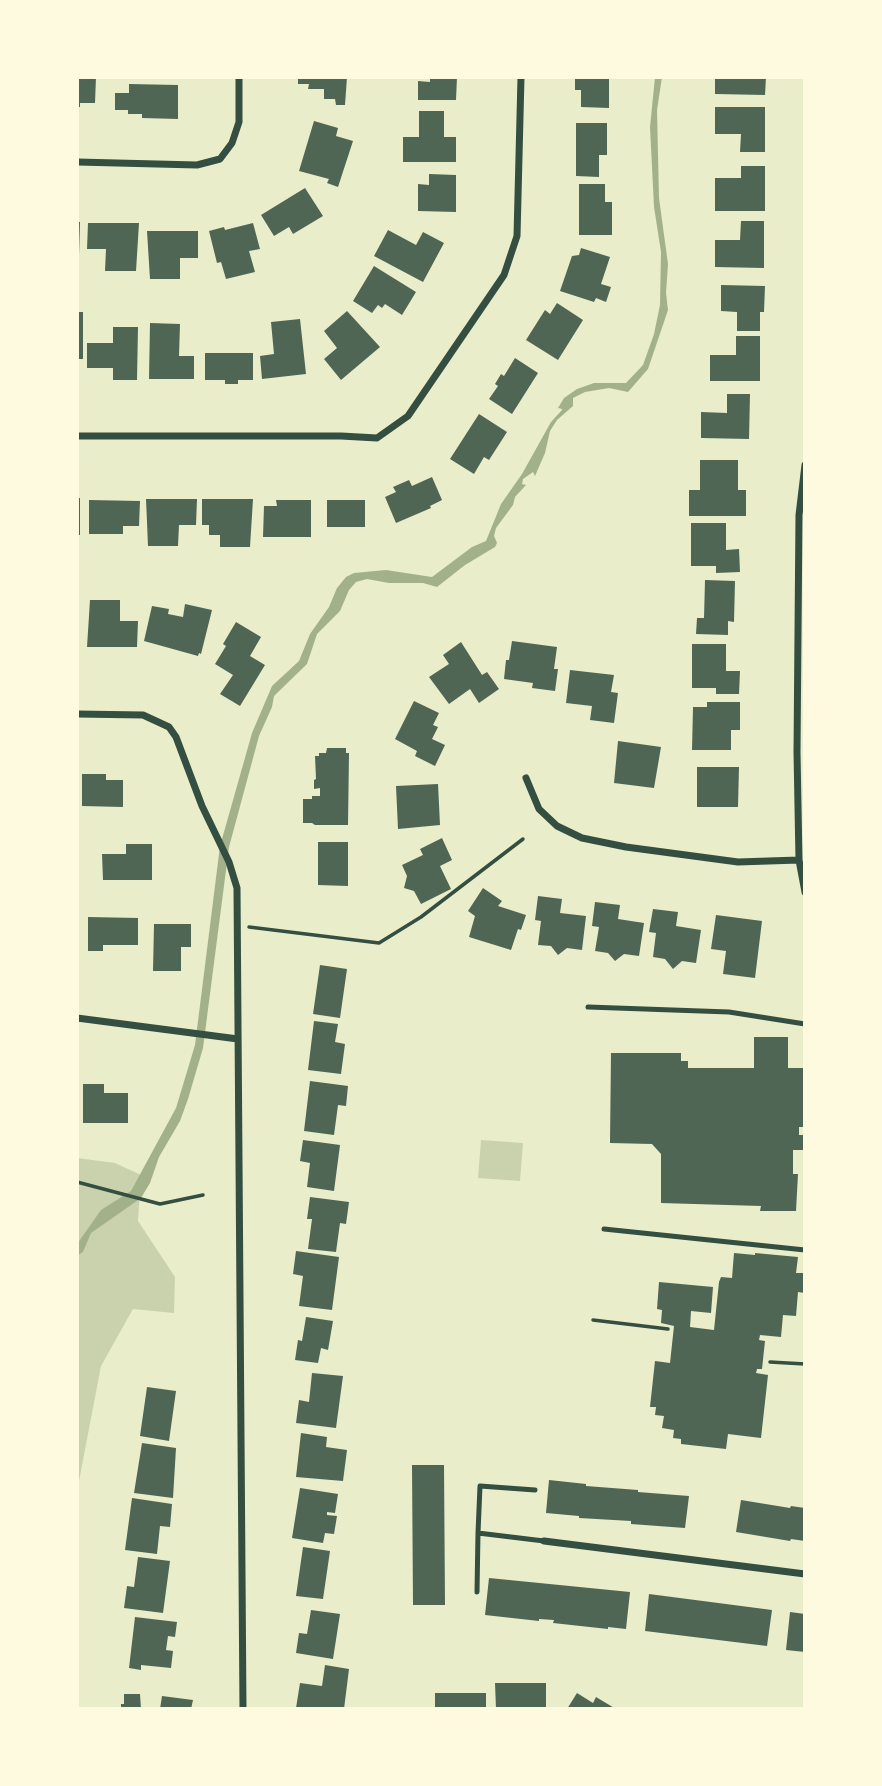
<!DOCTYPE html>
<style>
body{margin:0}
#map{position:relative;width:882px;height:1786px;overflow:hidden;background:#e9edc9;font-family:Inter,sans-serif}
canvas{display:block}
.frame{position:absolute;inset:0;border:79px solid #fefae0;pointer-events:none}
</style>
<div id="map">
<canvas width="882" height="1786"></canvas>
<div class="frame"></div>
</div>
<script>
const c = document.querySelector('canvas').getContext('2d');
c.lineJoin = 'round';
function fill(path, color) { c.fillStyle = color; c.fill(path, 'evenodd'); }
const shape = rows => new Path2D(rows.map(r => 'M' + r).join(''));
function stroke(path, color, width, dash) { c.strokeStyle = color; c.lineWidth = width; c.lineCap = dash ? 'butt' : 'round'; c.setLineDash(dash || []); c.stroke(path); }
const green = shape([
 [481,1140,523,1143,520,1181,478,1178],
 [77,1158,115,1163,141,1175,138,1221,175,1277,174,1313,133,1309,101,1366,79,1481,77,1554]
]);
const water = shape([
 [655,77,662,77,657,110,659,198,668,264,666,293,668,310,648,369,628,392,609,388,585,392,573,398,573,406,557,420,550,431,545,453,535,476,533,472,523,479,522,484,526,485,515,497,513,505,496,528,494,536,497,543,495,547,465,565,437,587,423,583,389,583,367,579,356,582,349,590,340,611,317,634,307,664,274,696,272,707,259,736,229,847,203,1048,188,1099,180,1121,159,1157,150,1183,141,1198,91,1233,83,1252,77,1256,77,1244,101,1210,131,1191,176,1108,195,1045,220,846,252,733,272,686,299,661,310,634,329,607,337,588,346,577,354,573,386,570,432,577,472,547,486,541,501,504,522,474,551,422,562,410,562,409,558,408,564,398,577,389,594,383,626,383,643,365,654,334,660,305,661,252,654,207,650,127]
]);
const building = shape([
 [77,77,96,77,95,103,80,103,80,107,77,107],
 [298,77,347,77,345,105,336,105,335,99,324,99,324,89,308,89,309,84,298,84],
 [430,77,457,77,456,100,418,100,418,81,430,82],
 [575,77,609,77,609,108,581,107,581,90,575,90],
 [715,77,766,77,765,95,715,94],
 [129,84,178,85,178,119,142,118,142,114,128,114,128,110,115,110,115,93,129,93],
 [715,107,765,107,765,152,740,152,741,134,715,134],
 [419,111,444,111,444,137,456,137,456,162,403,162,403,137,419,137],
 [314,121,338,128,336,136,353,141,338,187,327,183,329,179,299,171],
 [576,123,607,123,607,155,599,155,599,177,576,176],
 [741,166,765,166,765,211,715,211,715,178,741,178],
 [429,174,456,175,456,212,418,211,418,184,429,185],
 [579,184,605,184,605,202,612,202,612,235,579,235],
 [305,188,323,216,293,234,289,227,274,236,261,215],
 [741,221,764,221,764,268,715,267,715,240,740,240],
 [77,222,80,222,79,255,77,255],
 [88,223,139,223,136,271,105,271,106,249,87,249],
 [253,223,260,249,249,251,255,272,226,279,221,262,217,263,209,231,224,227,225,230],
 [388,230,416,245,423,232,444,243,423,282,374,256],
 [147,231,198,231,198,258,180,258,180,279,150,279],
 [581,248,610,257,601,284,611,287,606,302,596,298,594,302,560,291,572,256,579,255],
 [374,266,416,292,402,315,385,304,382,308,378,305,372,313,353,301],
 [721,285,765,286,764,312,760,312,760,331,737,331,737,312,721,311],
 [557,303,583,320,558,360,526,340,545,310,550,314],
 [347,311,380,347,341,380,324,359,337,348,324,331],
 [77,312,83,312,83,359,77,359],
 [300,319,306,374,262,379,260,356,274,354,271,322],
 [150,323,180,324,179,356,194,356,194,379,149,379],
 [113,327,138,327,137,380,113,380,113,368,87,368,87,343,113,343],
 [736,336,760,336,760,381,710,381,710,355,736,355],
 [205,353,253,353,253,380,238,380,238,384,225,384,225,380,205,380],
 [515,358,538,373,512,414,489,399,498,386,495,384,501,374,504,376],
 [727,394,750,394,749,439,701,438,701,412,727,413],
 [479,414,507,432,489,460,484,457,474,474,450,459],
 [700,460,738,460,738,490,746,490,746,516,689,516,689,490,700,490],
 [432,477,442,500,430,506,431,508,396,523,385,497,396,492,393,487,409,480,412,486],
 [77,498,80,498,80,535,77,535],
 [146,499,197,499,196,525,179,525,178,546,148,546],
 [202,499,253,499,250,547,220,547,220,535,209,535,209,525,202,525],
 [89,500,140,501,139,526,123,526,123,534,89,534],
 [276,500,311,500,311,537,263,537,264,506,277,506],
 [327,500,365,500,365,527,327,527],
 [691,523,726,523,726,550,739,549,740,572,716,573,716,566,691,566],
 [705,580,735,581,734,622,728,621,728,635,696,634,697,618,704,618],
 [90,600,120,600,120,621,138,621,137,647,87,647],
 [185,604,212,610,201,654,199,653,198,656,144,641,152,606,169,609,168,614,183,617],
 [236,622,261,637,250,656,265,665,240,706,220,694,233,675,215,664,226,646,223,644],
 [512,641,557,647,554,669,558,669,555,691,532,688,533,683,504,679,506,660,509,660],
 [461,642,482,675,487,672,499,689,479,703,470,689,449,704,429,677,449,664,443,655],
 [692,644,726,644,726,671,740,671,739,694,716,694,716,688,692,688],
 [570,670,614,675,611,692,618,693,614,723,590,720,592,706,566,703],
 [414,701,439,713,433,725,438,727,432,739,445,745,435,766,415,756,417,751,395,739],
 [707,702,740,702,740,730,731,730,731,750,692,750,693,707,707,707],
 [618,741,661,747,654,788,614,783],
 [327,748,346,748,346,753,349,753,348,825,315,825,312,823,303,823,303,799,312,799,312,796,320,796,320,788,314,789,314,780,316,779,315,756,319,756,319,753,326,753],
 [697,767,739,767,738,807,697,807],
 [82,774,106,774,106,780,123,780,123,807,82,806],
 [438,784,440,825,398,829,396,786],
 [442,838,452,860,440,866,451,889,421,904,414,891,404,888,407,876,402,865,423,855,420,849],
 [318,842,348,842,348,886,318,885],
 [126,844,152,844,152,880,103,880,102,854,126,854],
 [483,888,502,901,498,906,526,915,521,930,518,929,511,950,469,937,475,916,468,911],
 [538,896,562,899,560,913,586,916,582,950,567,948,558,955,551,946,538,945,541,921,535,920],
 [595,902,620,905,618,919,644,923,639,956,624,954,615,961,608,953,595,951,599,927,592,926],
 [653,909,678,912,676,926,701,930,696,963,682,961,673,969,665,959,653,957,656,933,649,932],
 [716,915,762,921,755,978,723,974,726,951,711,949],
 [88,917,138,918,138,945,103,945,103,951,88,951],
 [154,924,191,924,191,947,181,947,181,971,153,971],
 [320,965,347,969,340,1018,313,1014],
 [314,1021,338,1024,335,1042,345,1044,341,1074,308,1070],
 [754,1037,788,1037,788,1068,805,1068,805,1127,799,1127,799,1135,805,1135,805,1150,793,1150,793,1174,798,1174,796,1211,760,1211,761,1206,661,1203,661,1154,652,1144,610,1143,611,1053,681,1053,681,1061,688,1061,688,1068,754,1068],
 [310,1081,348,1086,346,1106,338,1105,334,1135,304,1131],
 [83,1084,104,1084,104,1093,128,1093,128,1123,83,1123],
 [303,1140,340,1145,334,1191,307,1187,310,1163,300,1161],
 [310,1197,349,1202,346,1224,340,1223,336,1252,308,1249,312,1219,307,1219],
 [296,1251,339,1257,332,1310,299,1306,303,1276,293,1274],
 [734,1253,755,1255,755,1253,798,1257,796,1273,805,1273,805,1293,798,1292,796,1316,783,1315,781,1337,760,1335,759,1340,765,1341,762,1369,757,1369,756,1373,768,1375,761,1438,728,1434,726,1449,681,1444,681,1439,673,1438,674,1430,662,1428,664,1416,655,1415,656,1407,650,1407,655,1361,670,1363,674,1326,661,1323,662,1310,657,1309,659,1282,713,1287,711,1313,691,1311,690,1327,714,1330,719,1282,721,1277,732,1278],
 [306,1317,333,1321,328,1350,321,1348,318,1363,295,1360,298,1340,302,1341],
 [312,1373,343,1376,336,1428,296,1423,299,1400,309,1402],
 [147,1387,176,1391,169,1441,140,1436],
 [301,1433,327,1437,326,1447,347,1450,343,1481,296,1477],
 [142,1443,176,1448,173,1498,134,1493],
 [412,1465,444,1465,445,1605,413,1605],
 [549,1480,586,1484,586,1486,638,1490,638,1492,689,1496,685,1528,631,1524,631,1521,579,1518,579,1516,546,1513],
 [300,1488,338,1494,335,1513,327,1512,327,1515,337,1516,334,1534,325,1533,323,1543,292,1538],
 [132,1498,172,1504,170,1527,160,1526,157,1554,125,1550],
 [741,1500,790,1508,791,1506,805,1508,805,1541,791,1539,790,1541,736,1532],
 [303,1547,330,1551,323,1599,296,1596],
 [138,1557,170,1561,163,1613,124,1608,127,1586,134,1587],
 [489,1578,630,1592,626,1629,608,1627,608,1629,553,1623,554,1620,539,1619,539,1621,485,1615],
 [649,1594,772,1610,767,1646,645,1631],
 [311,1610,340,1614,333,1659,296,1653,299,1633,307,1634],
 [790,1612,805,1614,805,1652,786,1650],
 [135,1617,177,1622,175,1637,168,1636,166,1650,173,1651,171,1668,141,1665,141,1670,129,1668],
 [325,1665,349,1669,344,1709,296,1708,300,1683,322,1686],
 [495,1683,546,1683,546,1709,496,1709],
 [435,1693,486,1693,486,1709,435,1709],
 [577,1693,593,1703,596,1697,616,1709,567,1709],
 [124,1694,140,1694,141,1709,121,1709,121,1704,124,1704],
 [162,1696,193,1700,191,1709,160,1709]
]);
const path = shape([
 [249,927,379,943,421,917,523,839],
 [77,1182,160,1204,203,1195],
 [593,1320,668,1329],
 [770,1362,805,1364]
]);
const service = shape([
 [588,1007,729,1012,805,1024],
 [604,1229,805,1250],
 [535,1490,480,1486,478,1533,544,1541],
 [477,1592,478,1533]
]);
const minor = shape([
 [77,162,197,165,220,159,232,143,239,122,239,77],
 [77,436,341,436,377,438,408,416,504,275,517,236,521,77],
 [805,465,799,515,797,752,799,860,805,892],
 [77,714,143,715,169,727,176,737,202,806,229,862,237,888,243,1709],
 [526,778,539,809,557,826,582,838,626,847,738,862,799,860],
 [77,1018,238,1039],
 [544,1541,805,1574]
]);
fill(green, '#cad2ad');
fill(water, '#a3b18a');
fill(building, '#4f6655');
stroke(path, '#344e41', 3.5);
stroke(service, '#344e41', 5);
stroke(minor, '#344e41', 7);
</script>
